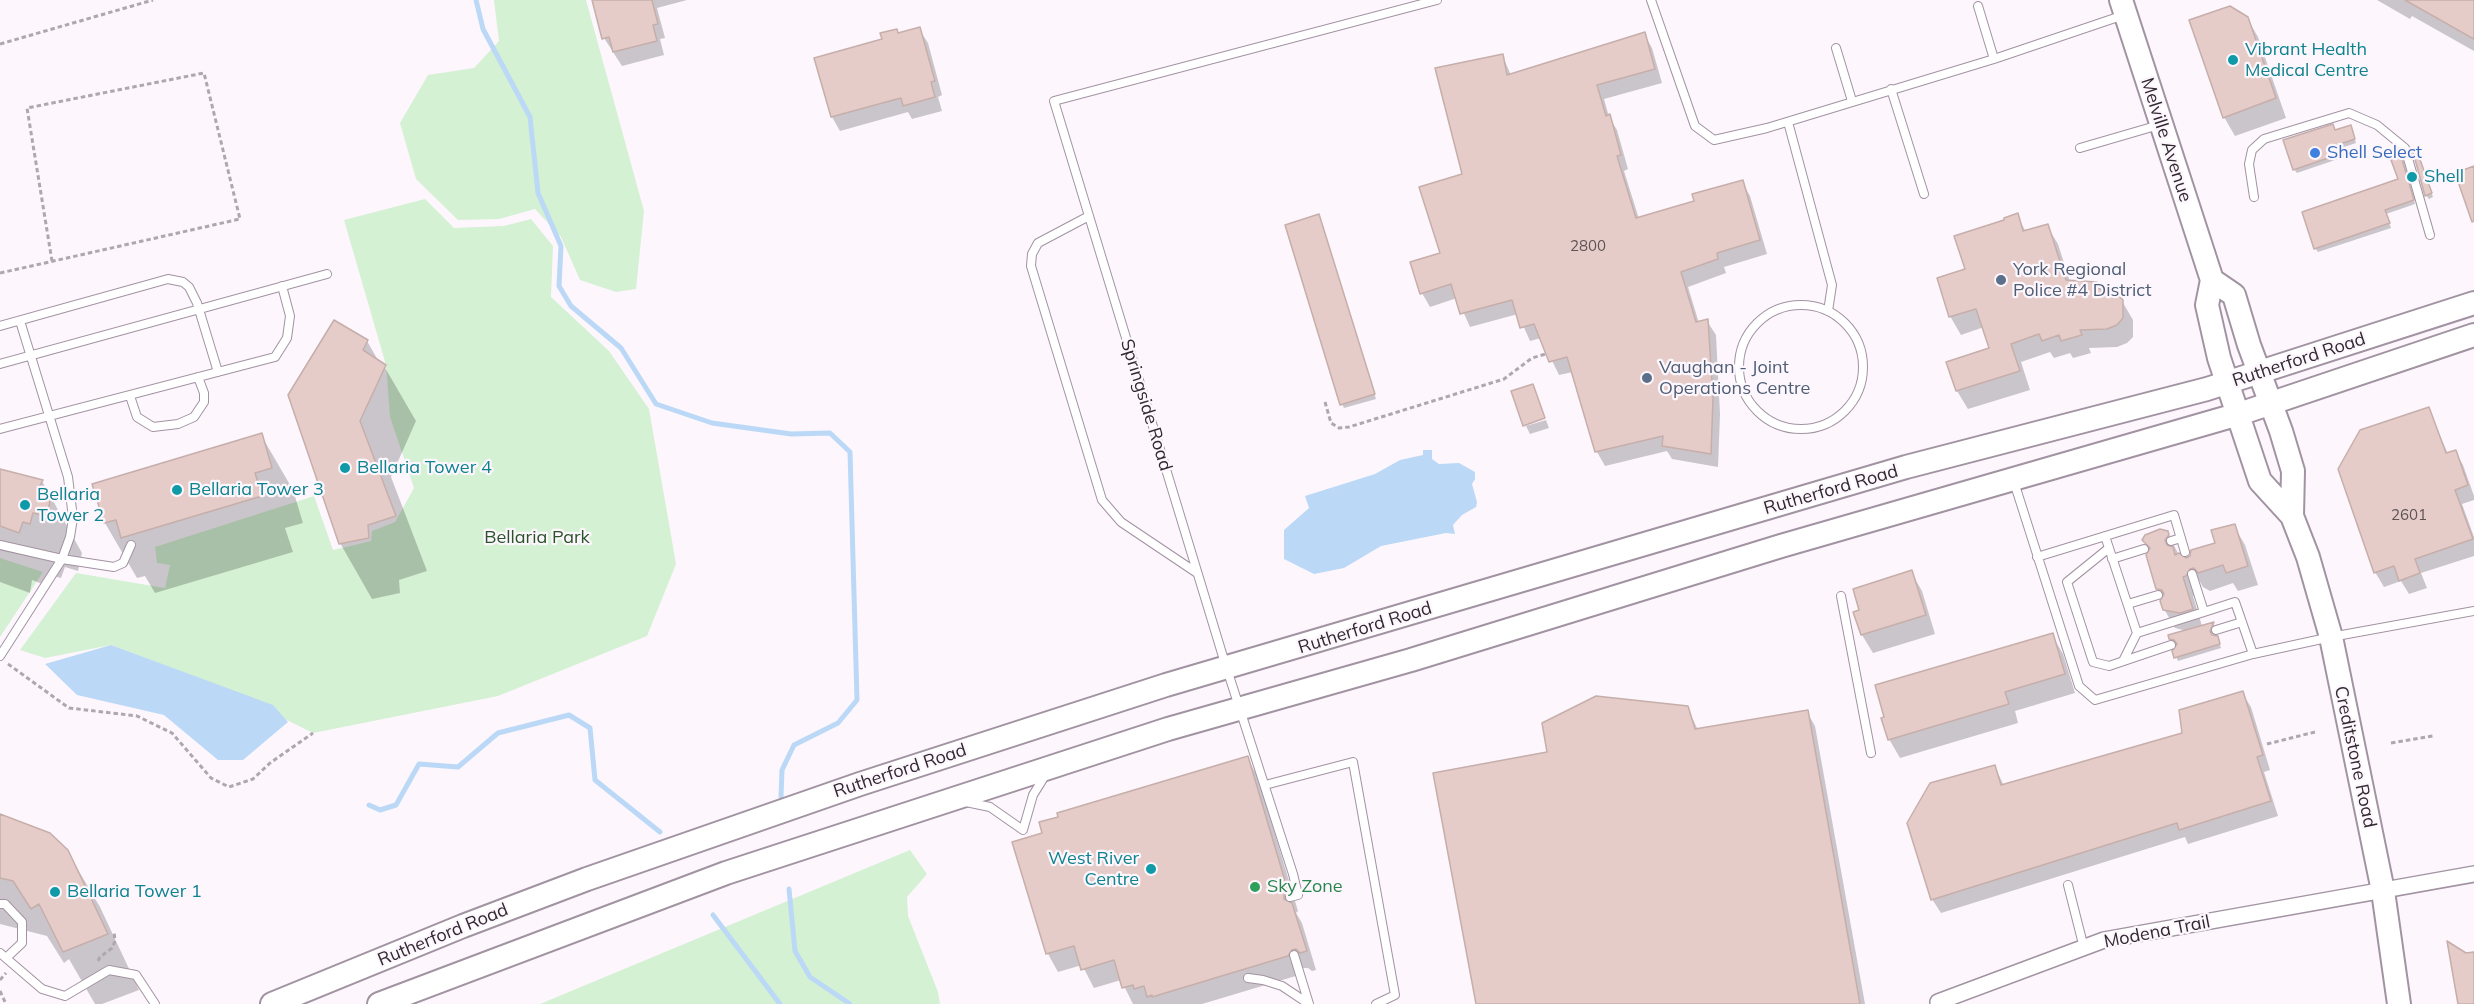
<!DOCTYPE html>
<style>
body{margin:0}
canvas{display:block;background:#fdf6fd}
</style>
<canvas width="2474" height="1004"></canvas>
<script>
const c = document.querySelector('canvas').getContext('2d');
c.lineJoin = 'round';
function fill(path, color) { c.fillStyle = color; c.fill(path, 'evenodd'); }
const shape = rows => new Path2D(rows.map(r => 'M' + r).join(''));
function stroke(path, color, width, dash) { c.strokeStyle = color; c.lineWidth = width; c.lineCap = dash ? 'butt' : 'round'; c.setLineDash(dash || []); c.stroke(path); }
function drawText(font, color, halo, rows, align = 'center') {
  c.font = font + ' Mulish,sans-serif'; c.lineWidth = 4.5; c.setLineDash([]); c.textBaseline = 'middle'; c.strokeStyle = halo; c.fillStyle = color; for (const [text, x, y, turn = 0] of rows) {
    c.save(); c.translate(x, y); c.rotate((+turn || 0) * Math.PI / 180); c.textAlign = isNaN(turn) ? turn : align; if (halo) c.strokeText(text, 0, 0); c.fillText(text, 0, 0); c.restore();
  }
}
const green = shape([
 [494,0,586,0,644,211,636,289,616,292,580,280,561,237,535,209,499,219,458,220,416,179,400,123,428,75,474,68,499,41],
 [425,199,454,228,504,226,531,219,553,246,551,297,609,351,649,409,676,564,647,636,498,696,313,733,214,684,111,645,45,658,20,650,76,573,165,588,170,565,157,563,155,547,314,496,333,550,371,541,372,531,395,522,414,488,390,417,386,365,344,220],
 [0,558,43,572,0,637],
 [910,850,927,874,907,897,908,916,938,992,940,1004,540,1004]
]);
const water = shape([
 [1423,450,1432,450,1432,459,1439,464,1459,463,1475,472,1475,479,1472,484,1477,502,1476,507,1462,515,1453,525,1455,534,1446,533,1381,546,1344,568,1314,574,1284,559,1284,530,1309,508,1305,496,1375,474,1400,460,1423,455],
 [111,645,273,705,288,722,243,760,218,760,164,715,77,695,45,664]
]);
const shadow = shape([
 [594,0,687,0,657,8,665,38,660,39,664,55,622,66,604,38],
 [2377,0,2474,0,2474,51,2412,16,2410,19],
 [2247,18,2258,37,2286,118,2235,136,2224,117],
 [919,29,928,43,942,95,938,97,942,111,912,119,908,112,840,131,832,117,883,40],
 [1644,34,1652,48,1662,83,1604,99,1609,117,1617,130,1628,169,1624,171,1639,219,1696,202,1742,182,1750,196,1767,254,1724,267,1726,273,1688,287,1699,323,1707,321,1716,335,1720,414,1718,467,1672,459,1667,451,1605,466,1597,452,1573,372,1559,375,1541,338,1530,341,1518,314,1470,327,1457,298,1430,307,1422,293,1442,254,1464,175,1502,55,1511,75],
 [2352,131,2356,143,2341,148,2344,157,2297,173,2294,169,2335,132],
 [2419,157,2433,197,2429,199,2426,195],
 [2403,162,2415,204,2386,214,2391,228,2318,252,2315,248,2400,180],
 [2017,215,2026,232,2047,226,2058,244,2070,282,2096,283,2100,291,2122,301,2133,320,2133,337,2127,343,2117,347,2089,348,2091,353,2073,358,2070,353,2054,358,2050,352,2021,362,2030,390,1968,409,1957,391,1948,363,1991,349,1984,327,1961,335,1950,316,1967,270,2006,221],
 [1319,216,1376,399,1344,408,1342,404],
 [367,341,379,362,384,366,416,421,391,477,427,571,399,580,400,593,372,599,340,543,290,396],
 [2428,408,2448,454,2455,451,2463,465,2474,496,2474,500,2462,504,2474,537,2474,556,2421,573,2427,588,2409,594,2401,581,2384,587,2375,572],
 [1546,420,1549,428,1530,434,1526,426],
 [261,435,293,490,303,523,285,528,293,552,155,593,145,576,137,578,105,523,94,485],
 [0,471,42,481,82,553,78,571,65,567,61,578,54,576,50,587,32,580,30,593,0,582],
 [2234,526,2245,545,2258,585,2238,591,2233,583,2210,591,2203,587,2196,575,2193,575,2200,588,2197,590,2197,595,2193,596,2202,626,2213,623,2215,627,2212,636,2219,642,2221,648,2178,661,2176,657,2178,644,2173,643,2170,639,2187,631,2175,628,2164,609,2163,598,2158,589,2150,551,2144,540,2167,532,2179,555,2186,560,2216,544],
 [1911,572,1922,591,1935,634,1873,653,1862,635],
 [2052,635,2063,654,2075,693,2015,711,2018,723,1900,758,1889,739],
 [2242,693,2251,707,2270,770,2264,772,2278,816,2188,844,2185,837,1941,913,1932,899,1995,767,2004,786,2184,734],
 [1687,707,1698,730,1807,712,1815,726,1865,1004,1477,1004,1549,753],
 [1247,758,1258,777,1298,911,1296,913,1302,923,1316,970,1312,971,1308,968,1302,968,1299,975,1202,1004,1133,1004,1121,980,1094,988,1082,965,1058,972,1048,954,1014,843,1044,834],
 [0,816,67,851,100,907,139,990,102,1004,95,1004,69,959,64,963,47,936,0,924]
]);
const stream = shape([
 [476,0,483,29,530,117,538,193,561,246,559,286,571,306,621,348,656,404,712,423,791,434,830,433,850,452,857,700,838,723,794,745,782,770,781,797],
 [369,805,380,810,396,805,419,764,458,767,498,733,569,715,590,728,595,780,660,832],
 [789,889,795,951,810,977,850,1004],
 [713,915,780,1004]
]);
const building = shape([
 [592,0,652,0,658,24,653,25,657,41,613,52,609,37,602,39,592,0],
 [2405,0,2474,0,2474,39,2405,0],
 [2230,6,2248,17,2276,98,2223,118,2189,20,2230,6],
 [920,27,935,81,931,82,935,97,903,106,901,98,831,117,814,58,882,39,880,33,897,29,898,33,920,27],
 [1645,32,1655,69,1597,85,1606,116,1610,114,1621,155,1617,156,1636,218,1694,201,1692,194,1743,180,1760,240,1717,253,1718,259,1681,272,1696,322,1708,319,1713,398,1711,454,1662,446,1663,436,1595,452,1567,357,1549,362,1534,324,1520,328,1512,300,1460,314,1451,284,1420,294,1410,262,1440,253,1419,187,1462,174,1435,68,1503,54,1507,75,1645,32],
 [2333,124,2335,130,2351,125,2355,139,2340,144,2343,153,2293,170,2283,140,2333,124],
 [2417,151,2432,193,2425,196,2413,152,2417,151],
 [2401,156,2414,200,2385,210,2390,223,2314,249,2302,212,2398,179,2391,160,2401,156],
 [2474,166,2474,221,2472,222,2455,173,2474,166],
 [2018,213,2023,231,2048,224,2066,280,2097,282,2097,288,2117,294,2123,300,2123,318,2117,325,2107,329,2080,330,2082,335,2061,341,2059,335,2042,341,2039,334,2011,344,2020,371,1956,391,1946,362,1989,348,1976,309,1949,317,1937,278,1965,269,1954,236,2004,220,2004,218,2018,213],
 [1319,214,1375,394,1340,405,1285,225,1319,214],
 [334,320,368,340,363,350,386,365,360,421,396,516,368,525,369,538,339,544,288,395,334,320],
 [1533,384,1545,418,1523,426,1511,391,1533,384],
 [2429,407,2446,453,2456,450,2468,485,2455,490,2473,539,2415,559,2420,573,2399,581,2394,566,2374,573,2338,469,2360,430,2429,407],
 [262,433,272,468,255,473,262,496,121,538,116,520,104,523,92,484,262,433],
 [0,469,43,480,39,487,47,488,45,495,51,496,47,516,33,513,30,524,23,522,19,533,0,526,0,469],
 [2235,524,2248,566,2226,573,2223,565,2198,573,2194,568,2190,569,2186,576,2183,577,2193,609,2180,613,2163,610,2160,601,2164,594,2162,590,2156,589,2146,555,2150,548,2142,540,2145,535,2160,529,2168,531,2169,535,2165,540,2167,545,2173,547,2175,555,2179,553,2186,558,2190,556,2191,550,2215,543,2211,530,2235,524],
 [1912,570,1926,615,1861,635,1853,612,1859,610,1853,589,1912,570],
 [2214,622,2210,631,2212,635,2218,636,2220,644,2174,658,2172,651,2177,644,2174,640,2169,639,2168,635,2214,622],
 [2053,633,2065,674,2005,692,2009,704,1888,740,1881,718,1884,717,1875,685,2053,633],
 [2243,691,2263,755,2257,757,2271,801,2179,830,2177,823,1931,900,1907,823,1930,783,1995,765,2001,785,2182,733,2179,710,2243,691],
 [1596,696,1688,706,1695,729,1808,710,1860,1004,1476,1004,1433,773,1547,752,1542,723,1596,696],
 [1248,756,1288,891,1284,895,1284,899,1292,903,1307,951,1300,953,1296,949,1292,950,1288,956,1152,997,1152,995,1147,997,1144,986,1134,989,1133,985,1122,988,1114,960,1081,970,1074,946,1046,954,1012,842,1042,833,1039,822,1058,817,1057,813,1248,756],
 [0,814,50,833,68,850,108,934,63,952,39,904,31,909,13,881,0,878,0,814],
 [2447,941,2466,953,2474,952,2474,1004,2458,1004,2447,941]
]);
const path = shape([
 [0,44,153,0],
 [0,273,27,267,240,219,204,73,27,108,52,261],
 [1325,402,1331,423,1339,428,1349,427,1504,379,1532,358,1546,354],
 [8,664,69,708,137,716,172,733,211,778,229,787,253,779,270,763,313,733],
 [2391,743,2433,736],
 [2267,744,2315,732],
 [98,961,100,957,112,948,115,941,114,931],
 [0,980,6,973],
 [0,991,6,1004]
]);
const lane = shape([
 [1651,0,1695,126,1714,140,1767,128,1994,59,2124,15],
 [1978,6,1994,59],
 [1836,48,1852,101],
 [1891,89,1924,194],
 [1788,122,1832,285,1828,311],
 [2080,148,2159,125],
 [2254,197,2249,164,2252,150,2264,139,2349,113,2377,125,2405,148,2430,235],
 [1089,216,1038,243,1032,254,1031,266,1102,500,1121,522,1197,573],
 '1739 367a62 62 0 1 1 124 0a62 62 0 1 1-124 0Z',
 [0,326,168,279,183,282,189,287,197,303,218,372],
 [0,364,327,274],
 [130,396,137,417,153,427,178,424,194,417,204,402,204,393,198,377],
 [0,429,275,357,287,338,290,316,282,286],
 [2014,482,2079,686,2095,700,2253,654,2331,637,2474,611],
 [2105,536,2137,633,2204,612],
 [2171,541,2181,538],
 [0,545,62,559,114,567,123,563,131,545],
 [2109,548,2067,582,2093,662,2109,666,2171,645],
 [2037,557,2174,515,2185,552],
 [2112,559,2144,549],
 [2192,574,2204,612,2235,602,2253,654],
 [1841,596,1871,753],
 [2128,604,2158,595],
 [2216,630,2242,622],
 [0,656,62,559,70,537,73,518,68,477,20,321],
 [2123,661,2137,633],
 [1265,785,1353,762,1395,995,1376,1004],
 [966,802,990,807,1023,830,1033,795,1046,774],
 [2068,885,2084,948],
 [1290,897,1298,895,1293,874,1224,660,1054,101,1437,0],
 [0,904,5,904,22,922,22,943,6,958],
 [0,953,42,989,65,996,109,970,136,975,155,1004],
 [1294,955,1309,1004],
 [1248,978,1263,980,1282,986,1309,1004]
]);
const street = shape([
 [1938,1002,2104,940,2474,874]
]);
const secondary = shape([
 [2121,0,2212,280,2207,305,2219,358,2260,481,2292,516,2308,557,2331,637,2383,891,2399,1004],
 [2212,280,2234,295,2249,345,2281,431,2293,471,2292,516],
 [272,1004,463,926,587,879,860,784,1166,685,1906,467,2207,389,2474,303],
 [379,1004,726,873,1168,729,1411,660,1781,546,2239,414,2474,335]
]);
const markers = [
 [2233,60,6,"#0f9aa8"],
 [2315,153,6,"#3f7fe0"],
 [2412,177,6,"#0f9aa8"],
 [2001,280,6,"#5c6f8a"],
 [1647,378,6,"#5c6f8a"],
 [345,468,6,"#0f9aa8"],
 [177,490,6,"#0f9aa8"],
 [25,505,6,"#0f9aa8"],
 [1151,869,6,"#0f9aa8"],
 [1255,887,6,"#2e9e5b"],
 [55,892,6,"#0f9aa8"]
];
const numberNames = [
 ["2800",1588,246],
 ["2601",2409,515]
];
const cultureNames = [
 ["Vibrant Health",2245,50],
 ["Medical Centre",2245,71],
 ["Shell",2424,177],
 ["Bellaria Tower 4",357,468],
 ["Bellaria Tower 3",189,490],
 ["Bellaria",37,495],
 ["Tower 2",37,516],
 ["West River",1139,859,"right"],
 ["Centre",1139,880,"right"],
 ["Bellaria Tower 1",67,892]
];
const streetNames = [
 ["Melville Avenue",2166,140,72],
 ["Rutherford Road",2299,360,-18],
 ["Springside Road",1146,405,73],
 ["Rutherford Road",1831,490,-16],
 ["Rutherford Road",1365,628,-17],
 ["Creditstone Road",2355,757,78],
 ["Rutherford Road",900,771,-18],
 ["Modena Trail",2157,932,-11],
 ["Rutherford Road",443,935,-22]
];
const shopNames = [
 ["Shell Select",2327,153]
];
const serviceNames = [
 ["York Regional",2013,270],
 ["Police #4 District",2013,291],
 ["Vaughan - Joint",1659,368],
 ["Operations Centre",1659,389]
];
const parkNames = [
 ["Bellaria Park",537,538]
];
const leisureNames = [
 ["Sky Zone",1267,887]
];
fill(green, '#d4f1d3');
fill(water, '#bbd9f6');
fill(shadow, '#0003');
stroke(stream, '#bbd9f6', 5);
fill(building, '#e5ccc9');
stroke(building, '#c6aeab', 1.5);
stroke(lane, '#a293a2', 10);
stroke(street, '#a293a2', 18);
stroke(secondary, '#a293a2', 26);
stroke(path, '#aea8ae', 3, [4.5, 3]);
stroke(lane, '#fff', 8);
stroke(street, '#fff', 15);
stroke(secondary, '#fff', 22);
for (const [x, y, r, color] of markers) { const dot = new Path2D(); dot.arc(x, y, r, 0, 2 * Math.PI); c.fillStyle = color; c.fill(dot); stroke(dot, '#fdf6fd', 2); }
drawText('15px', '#5d5256', null, numberNames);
drawText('18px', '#0d838f', '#fdf6fd', cultureNames, 'left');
drawText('18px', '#302a30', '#fdf6fd', streetNames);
drawText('18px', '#366cbe', '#fdf6fd', shopNames, 'left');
drawText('18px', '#4e5e75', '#fdf6fd', serviceNames, 'left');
drawText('18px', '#295329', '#fdf6fd', parkNames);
drawText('18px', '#27864d', '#fdf6fd', leisureNames, 'left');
</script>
